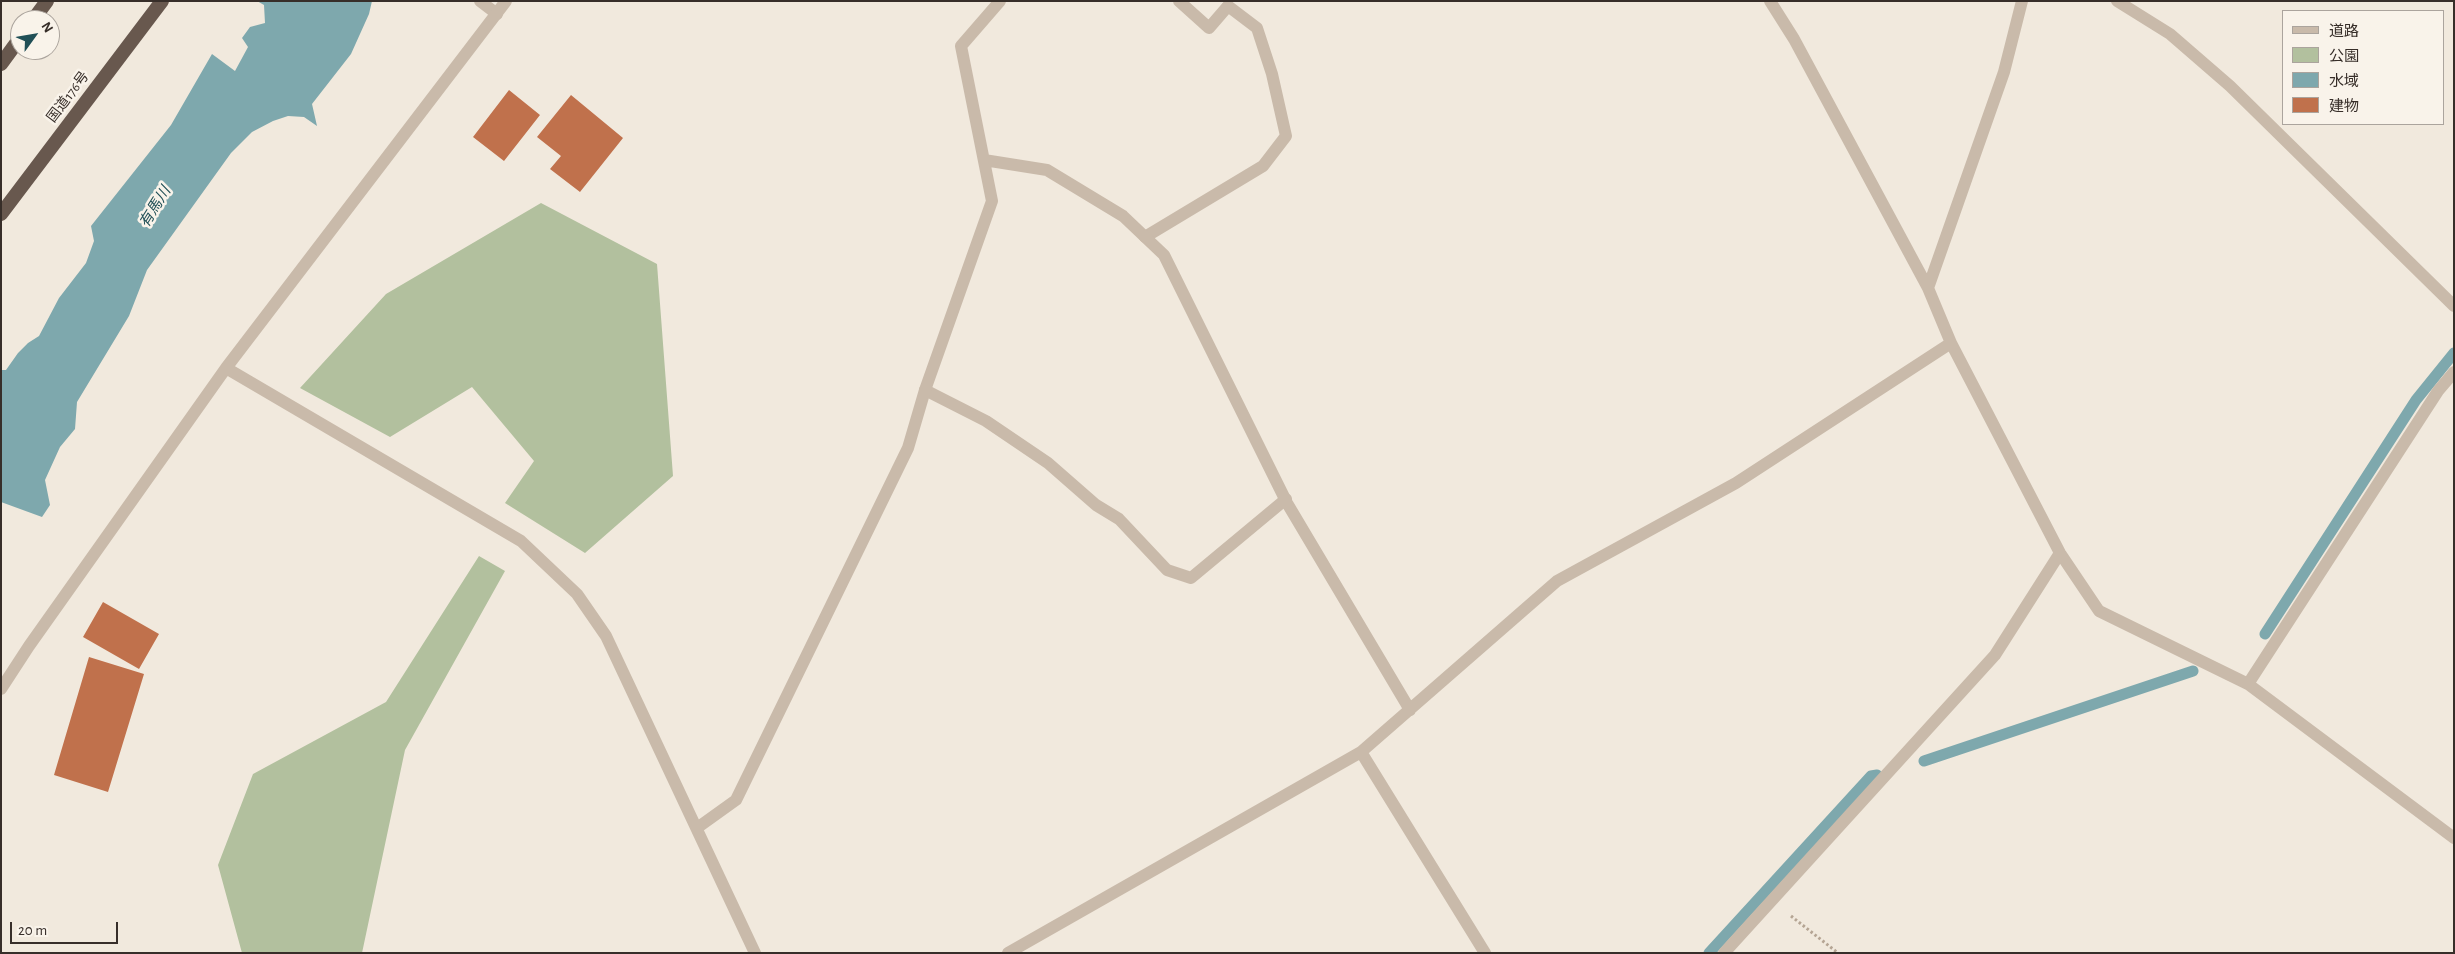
<!DOCTYPE html>
<meta charset="utf-8">
<style>
body{margin:0}
#map{position:relative;width:2455px;height:954px;overflow:hidden;background:#f1e9dd;font-family:"Alegreya Sans","Noto Sans JP",sans-serif}
canvas{display:block}
.frame{position:absolute;inset:0;border:2px solid #372e29;pointer-events:none}
.legend{position:absolute;left:2282px;top:10px;width:162px;height:115px;box-sizing:border-box;background:#f9f3ea;border:1px solid #aba49d;margin:0;padding:6px 9px;list-style:none;font-size:15px;color:#372e29}
.legend li{display:flex;align-items:center;gap:10px;height:25px}
.legend b{width:25px;border:1px solid #aba49d}
.north{position:absolute;left:10px;top:10px;width:50px;height:50px;box-sizing:border-box;background:#f9f3ea;border:1px solid #aba49d;border-radius:50%;rotate:58deg;font-size:14px;font-weight:700;line-height:20px;text-align:center;color:#372e29}
.north::after{content:'';display:block;margin:auto;width:18px;height:22px;background:#204f56;clip-path:polygon(50% 0,100% 100%,50% 72%,0 100%)}
.scale{position:absolute;left:10px;top:922px;width:108px;height:22px;box-sizing:border-box;border:2px solid #372e29;border-top:0;padding-left:6px;font-size:15px;line-height:18px;white-space:nowrap;color:#372e29;-webkit-text-stroke:4px #f9f3ea;paint-order:stroke}
</style>
<div id="map">
<canvas width="2455" height="954"></canvas>
<div class="frame"></div>
<ul class="legend">
<li><b style="height:6px;background:#c9baaa"></b>道路</li>
<li><b style="height:14px;background:#b2c09e"></b>公園</li>
<li><b style="height:14px;background:#7ea8ad"></b>水域</li>
<li><b style="height:14px;background:#c0714c"></b>建物</li>
</ul>
<div class="north">N</div>
<div class="scale">20 m</div>
</div>
<script>
const c = document.querySelector('canvas').getContext('2d');
c.lineJoin = 'round';
function fill(path, color) { c.fillStyle = color; c.fill(path, 'evenodd'); }
const shape = rows => new Path2D(rows.map(r => 'M' + r).join(''));
function stroke(path, color, width, dash) { c.strokeStyle = color; c.lineWidth = width; c.lineCap = dash ? 'butt' : 'round'; c.setLineDash(dash || []); c.stroke(path); }
function drawText(font, color, halo, rows, align = 'center') {
  c.font = font + ' "Alegreya Sans","Noto Sans JP",sans-serif'; c.lineWidth = 5; c.setLineDash([]); c.textBaseline = 'middle'; c.strokeStyle = halo; c.fillStyle = color; for (const [text, x, y, turn = 0] of rows) {
    c.save(); c.translate(x, y); c.rotate((+turn || 0) * Math.PI / 180); c.textAlign = isNaN(turn) ? turn : align; if (halo) c.strokeText(text, 0, 0); c.fillText(text, 0, 0); c.restore();
  }
}
const green = shape([
 [541,203,657,264,673,476,585,553,505,503,534,461,472,387,390,437,300,388,386,294],
 [479,556,505,571,405,750,362,953,242,953,218,865,253,774,386,702]
]);
const water = shape([
 [257,1,372,1,369,14,351,54,312,104,317,126,304,117,288,116,273,121,252,132,231,153,147,270,129,316,77,402,75,429,60,447,45,480,50,505,42,517,1,502,1,370,6,370,18,353,28,343,39,336,59,298,86,263,94,241,91,226,171,125,212,54,235,71,248,47,242,38,250,27,265,23,264,5]
]);
const stream = shape([
 [2265,634,2416,400,2454,353],
 [1924,761,2193,671],
 [1709,953,1871,776,1877,775]
]);
const building = shape([
 [509,90,540,115,504,161,473,137],
 [571,95,623,138,580,192,550,169,561,156,537,137],
 [103,602,159,634,139,669,83,637],
 [89,657,144,674,108,792,54,775]
]);
const path = shape([
 [1791,916,1838,953]
]);
const service = shape([
 [1145,237,1263,166,1286,136,1272,74,1257,28,1228,6,1209,28,1179,1],
 [925,390,986,421,1048,463,1096,505,1119,519,1167,570,1191,578,1286,499]
]);
const minor = shape([
 [480,1,497,14],
 [1770,1,1794,39,1928,288,1951,343,2060,553,2099,611,2248,684,2454,838],
 [2117,1,2170,34,2230,86,2454,306],
 [984,160,1047,170,1123,216,1164,255,1287,503,1410,710],
 [1928,288,2004,72,2022,1],
 [2248,684,2438,391,2454,372],
 [1361,752,1485,953],
 [697,828,736,800,908,448,925,390,992,201,961,46,1000,1],
 [1008,953,1361,752,1557,581,1736,483,1951,343],
 [1724,953,1995,655,2060,553]
]);
const tertiary = shape([
 [226,368,521,541,577,594,606,636,755,953],
 [1,689,29,646,226,368,506,1]
]);
const trunk = shape([
 [33,20,47,1],
 [1,64,20,38],
 [1,214,162,1]
]);
const streetNames = [
 ["国道176号",68,97,-53]
];
const waterNames = [
 ["有馬川",155,207,-58]
];
fill(green, '#b2c09e');
fill(water, '#7ea8ad');
stroke(stream, '#7ea8ad', 11);
fill(building, '#c0714c');
stroke(path, '#b5a594', 3, [2.5, 2.5]);
stroke(service, '#c9baaa', 12);
stroke(minor, '#c9baaa', 12);
stroke(tertiary, '#c9baaa', 12);
stroke(trunk, '#68584e', 14);
drawText('14px', '#372e29', '#f9f3ea', streetNames);
drawText('italic 15px', '#204f56', '#f9f3ea', waterNames);
</script>
